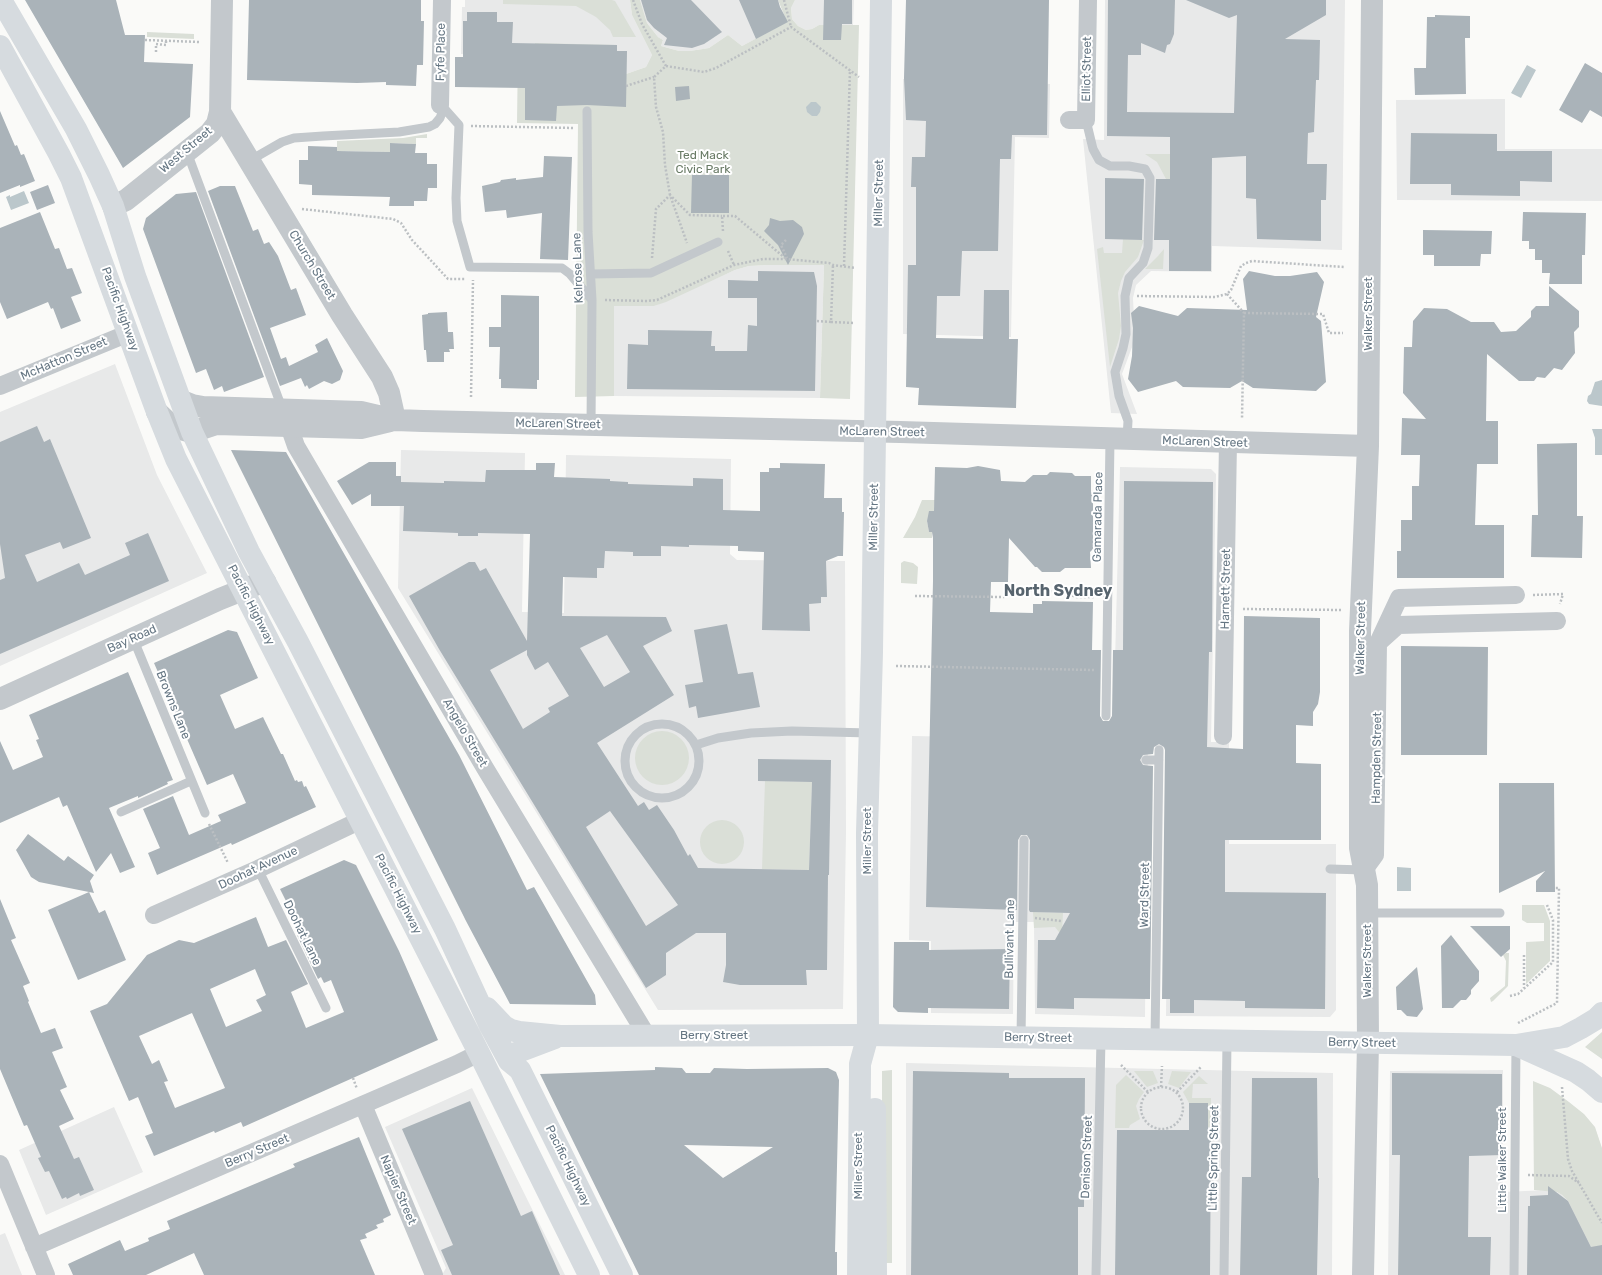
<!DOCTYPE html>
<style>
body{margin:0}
canvas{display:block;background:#fafaf8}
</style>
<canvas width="1602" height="1275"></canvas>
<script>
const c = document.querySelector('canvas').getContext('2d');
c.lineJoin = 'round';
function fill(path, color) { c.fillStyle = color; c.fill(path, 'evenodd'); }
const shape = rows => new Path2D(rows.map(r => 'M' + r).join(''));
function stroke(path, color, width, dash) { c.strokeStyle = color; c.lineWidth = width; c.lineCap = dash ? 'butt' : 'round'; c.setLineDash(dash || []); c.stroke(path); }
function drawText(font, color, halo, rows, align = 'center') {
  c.font = font + ' Rubik,sans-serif'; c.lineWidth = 4; c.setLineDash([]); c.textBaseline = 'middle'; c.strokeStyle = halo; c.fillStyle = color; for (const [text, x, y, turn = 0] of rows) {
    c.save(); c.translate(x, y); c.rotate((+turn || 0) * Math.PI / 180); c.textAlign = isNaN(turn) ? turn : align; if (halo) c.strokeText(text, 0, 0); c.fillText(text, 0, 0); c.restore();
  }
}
const built = shape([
 [465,0,630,0,632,15,652,55,646,67,626,74,627,51,617,51,617,45,518,56,461,54,462,7,465,7],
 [640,0,778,0,780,7,788,22,742,46,728,35,709,48,690,51,679,51,661,46,663,40,658,37,647,23],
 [795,0,854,0,853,25,819,25,812,29,806,30,798,26,792,19,791,8],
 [1105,0,1345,0,1342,250,1212,246,1212,272,1151,271,1136,285,1133,298,1135,339,1122,374,1137,414,1111,413,1083,139,1104,140],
 [903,79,1050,84,1049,138,1015,137,1011,337,903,334],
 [1505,99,1505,149,1602,149,1602,201,1397,200,1396,100],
 [767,265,824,265,820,398,614,396,614,306,654,306,735,270,749,266],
 [115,364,157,475,207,573,0,666,0,412],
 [401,450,525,453,522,612,564,613,566,455,731,459,730,554,737,560,845,561,846,832,843,1009,658,1010,398,588],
 [1120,467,1211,469,1216,474,1211,742,1229,742,1229,844,1336,844,1336,1010,1330,1017,1166,1016,1169,748,1148,747,1145,1017,1035,1014,1034,922,1014,922,1013,1014,931,1013,931,941,909,940,912,736,1113,740],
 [906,1063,1333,1073,1332,1275,906,1275],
 [1503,1070,1503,1192,1548,1190,1557,1192,1562,1195,1568,1201,1591,1247,1602,1275,1388,1275,1390,1071],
 [472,1088,531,1207,565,1275,442,1275,446,1268,385,1127],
 [114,1107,143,1172,46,1215,19,1150],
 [5,1233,22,1275,0,1275,0,1235]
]);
const green = shape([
 [503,0,612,0,615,1,636,37,613,37,610,30,596,17,576,6,503,4],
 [630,0,640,0,647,23,658,37,663,40,661,46,679,51,690,51,709,48,728,35,742,46,787,22,778,0,795,0,791,8,792,19,798,26,806,30,812,29,819,25,859,25,850,399,820,398,824,265,767,265,749,266,735,270,666,302,654,306,614,306,614,396,575,397,578,124,517,123,518,49,535,50,535,43,617,45,617,51,627,51,626,74,646,67,652,55,632,15],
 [147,32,194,34,194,39,147,37],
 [427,134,427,138,416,138,416,144,391,143,390,152,337,151,337,141,403,138],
 [1145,154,1170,154,1170,179,1166,179,1157,162],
 [1123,239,1144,240,1138,257,1125,272,1121,281,1118,293,1121,326,1119,339,1110,367,1097,249,1103,247,1104,253,1122,253],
 [1164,249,1163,269,1145,269,1158,256],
 [922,500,935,500,934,511,927,521,929,532,932,532,932,538,903,538,915,517],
 [904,561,913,563,918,567,917,584,901,583,901,563],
 '635 758a27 27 0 1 1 54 0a27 27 0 1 1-54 0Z',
 [765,781,812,782,809,870,762,869],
 '700 842a22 22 0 1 1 44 0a22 22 0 1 1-44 0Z',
 [1522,905,1544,905,1550,921,1550,961,1526,984,1526,942,1544,941,1544,923,1527,923,1522,920],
 [1033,912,1063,913,1062,932,1059,932,1055,927,1034,928],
 [1506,953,1509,953,1508,986,1493,1001,1491,1002,1490,998,1505,986,1506,961,1503,955],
 [1602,1032,1602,1059,1585,1047],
 [892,1070,892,1263,882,1263,882,1071],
 [1134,1071,1153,1071,1158,1083,1147,1087],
 [1172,1071,1191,1072,1179,1088,1168,1084],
 [1126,1075,1144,1092,1139,1099,1136,1106,1140,1119,1130,1125,1129,1128,1115,1128,1116,1085],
 [1199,1076,1208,1084,1193,1084,1192,1098,1211,1098,1211,1127,1208,1127,1189,1103,1183,1092],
 [1533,1081,1550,1088,1569,1102,1584,1114,1595,1127,1602,1148,1602,1247,1591,1247,1568,1201,1562,1195,1557,1192,1534,1190]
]);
const water = shape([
 [1527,65,1536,70,1521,98,1511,93],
 [811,102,816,102,821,107,820,112,817,116,812,116,807,112,806,107],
 [24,191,29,203,11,210,6,197,10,195,10,197],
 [1602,380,1602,406,1589,404,1587,401,1588,396,1591,394,1595,382],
 [1592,429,1602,429,1602,455,1595,455,1595,438],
 [1397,867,1411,868,1411,891,1397,891]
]);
const building = shape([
 [25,0,116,0,125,35,145,35,144,62,193,64,190,117,123,168],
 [249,0,421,0,421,21,424,21,423,65,417,65,416,86,386,85,386,82,357,83,247,80],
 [641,0,691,0,722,32,704,44,692,48,664,45,667,38,654,28,647,20],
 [739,0,778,0,780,7,788,22,756,39],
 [824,0,852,0,852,24,842,24,841,40,823,40],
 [906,0,1049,0,1047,135,1012,135,1011,159,1000,159,998,251,962,251,960,296,937,296,936,338,983,339,984,290,1009,290,1009,339,1018,339,1016,408,918,405,919,388,906,387,908,265,916,265,916,187,911,187,912,157,925,157,926,121,906,120,904,78],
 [1108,0,1175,0,1174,34,1170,44,1167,45,1165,53,1141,43,1141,55,1128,55,1127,112,1234,113,1237,15,1229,18,1186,0,1326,0,1326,15,1285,39,1320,40,1319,80,1316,80,1314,132,1308,133,1307,164,1327,164,1326,200,1321,200,1321,241,1257,239,1256,199,1246,198,1246,156,1212,158,1211,271,1169,271,1169,240,1154,240,1156,179,1170,179,1170,137,1107,136],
 [467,12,497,12,497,22,513,22,512,43,617,45,617,51,627,51,626,107,587,105,557,106,556,121,525,120,525,88,455,87,455,57,463,57,463,21,467,21],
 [1435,15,1470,16,1470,38,1465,38,1466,94,1415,95,1414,68,1426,68,1427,17,1435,17],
 [1585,63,1602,73,1602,117,1590,110,1582,123,1559,110],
 [689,86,690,99,676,101,675,87],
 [0,111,15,146,17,145,21,155,24,154,35,181,20,187,20,185,0,193],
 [1411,133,1497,134,1497,151,1552,151,1552,182,1520,181,1520,196,1451,195,1451,184,1410,184],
 [390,143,416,144,415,153,427,153,427,164,437,164,437,188,428,188,427,201,414,201,414,206,389,206,390,197,312,195,312,185,299,184,299,160,308,160,308,146,337,147,337,151,390,152],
 [544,156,572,157,568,260,540,259,542,213,507,218,506,210,485,212,482,186,500,182,501,180,516,178,516,180,543,177],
 [692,175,729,175,729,213,691,213],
 [1105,178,1144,179,1142,240,1105,239],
 [48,185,55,203,37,210,30,192],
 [220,186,235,186,253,231,258,229,264,244,269,242,278,256,291,290,296,288,306,315,270,328,281,359,286,357,289,366,318,352,315,345,327,338,343,371,340,380,332,384,324,381,309,389,307,385,305,387,301,378,280,386,208,191],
 [196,192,264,377,224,392,222,386,214,390,206,369,196,373,143,229,146,218,176,194],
 [40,212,55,249,59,248,67,269,72,268,82,293,71,297,81,321,61,329,53,308,51,309,48,302,7,319,0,302,0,228],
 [1523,212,1586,213,1585,255,1582,255,1582,284,1549,284,1550,273,1542,273,1542,260,1535,260,1535,249,1529,249,1529,241,1522,241],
 [770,218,780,221,793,220,802,227,804,234,788,265,778,245,764,231,769,225],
 [1423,230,1492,231,1491,254,1481,254,1480,266,1434,266,1434,255,1423,255],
 [758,271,814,272,817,286,815,391,627,389,628,344,648,345,648,330,712,331,711,346,715,346,715,351,747,351,748,325,757,326,757,298,728,298,728,280,758,281],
 [1249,271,1275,276,1290,276,1317,272,1324,282,1316,317,1321,321,1326,382,1316,391,1253,388,1242,381,1230,388,1183,387,1176,381,1138,392,1128,379,1132,356,1133,328,1131,313,1139,306,1178,316,1187,308,1247,310,1243,279],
 [1549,286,1579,311,1579,327,1574,332,1575,353,1562,370,1554,368,1545,378,1537,377,1534,381,1519,381,1487,354,1486,421,1498,421,1498,464,1477,464,1475,525,1504,525,1504,578,1397,578,1397,551,1401,551,1401,520,1412,520,1412,486,1419,486,1420,455,1401,455,1402,418,1426,419,1403,393,1404,347,1412,347,1413,321,1424,308,1447,309,1471,322,1494,322,1501,332,1516,331,1531,317,1531,311,1536,306,1549,306],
 [501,295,539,296,539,380,537,380,537,389,501,388,501,379,499,379,500,347,489,347,489,327,501,327],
 [447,312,448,332,453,332,454,349,449,349,450,352,444,352,444,362,427,362,426,350,424,350,422,315,428,314,428,313],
 [37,426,44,442,50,439,91,538,63,549,60,542,25,555,37,582,79,563,85,575,130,555,125,543,148,533,169,581,0,654,0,580,5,578,0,544,0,442],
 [1577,443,1577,516,1583,516,1582,558,1531,557,1532,515,1538,515,1537,444],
 [231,450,286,452,459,755,527,890,534,887,595,995,596,1005,510,1004,466,921],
 [369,462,396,462,396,476,401,476,401,482,444,483,444,481,485,482,486,470,536,470,536,463,555,463,554,477,610,479,610,481,628,482,628,484,693,486,693,478,723,479,723,510,760,511,760,472,769,472,769,468,780,468,780,463,825,464,824,498,842,498,842,512,844,512,843,556,838,556,826,561,827,597,821,597,821,603,809,604,810,631,762,630,764,552,738,551,738,546,689,545,689,547,661,546,661,556,633,556,633,552,605,551,604,568,597,568,597,578,563,577,562,616,666,617,672,631,643,646,674,695,597,743,638,806,644,802,649,810,657,805,674,830,688,856,690,854,698,868,809,870,812,782,758,781,758,759,831,760,829,875,828,875,827,970,806,970,807,985,740,985,723,982,726,965,726,933,696,933,666,953,666,975,646,988,439,649,409,596,469,562,475,562,480,571,486,568,527,641,530,534,478,533,478,536,458,536,458,533,403,531,404,506,371,506,371,494,352,505,337,481],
 [607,635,630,672,604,687,580,648],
 [527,650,527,655,535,670,548,662,569,696,548,708,550,712,523,729,490,670],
 [610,811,678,905,646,926,586,827],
 [978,466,1000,470,1001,481,1025,482,1033,475,1047,475,1050,472,1072,473,1075,476,1091,476,1091,492,1093,494,1093,549,1090,552,1091,568,1065,568,1060,572,1042,572,1037,567,1035,567,1009,538,1008,582,991,582,990,612,1033,613,1033,604,1042,604,1042,601,1093,602,1092,650,1101,650,1100,716,1103,721,1109,721,1112,716,1113,650,1123,650,1124,481,1213,482,1212,652,1209,652,1207,747,1243,749,1244,616,1320,618,1320,692,1318,704,1313,712,1313,726,1296,725,1296,763,1321,764,1321,840,1225,840,1225,892,1326,893,1325,1009,1245,1008,1245,1001,1194,1000,1194,1013,1170,1013,1170,999,1162,999,1165,750,1164,747,1159,744,1154,747,1153,754,1143,755,1140,760,1143,765,1153,766,1150,999,1074,998,1074,1009,1037,1008,1038,940,1055,940,1070,913,1030,912,1029,910,1030,840,1027,835,1021,835,1018,840,1017,910,926,907,933,581,933,538,932,532,929,532,927,521,929,511,934,511,935,467,967,468],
 [727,624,738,674,753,672,760,707,698,718,696,706,689,708,685,685,703,682,694,630],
 [228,630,237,632,258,678,220,695,235,729,263,717,281,754,283,754,295,781,297,780,298,782,302,781,304,787,306,786,316,807,232,845,231,843,157,875,148,853,160,848,143,809,173,796,189,835,221,821,218,815,246,803,233,774,207,785,154,663],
 [1401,646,1488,647,1487,755,1401,755],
 [128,672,173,780,167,782,168,784,138,798,138,796,109,808,135,867,120,873,111,853,96,872,67,805,63,807,59,797,0,823,0,741,13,770,43,757,36,740,39,739,29,715],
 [1499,783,1554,783,1555,892,1536,892,1536,881,1545,871,1499,893],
 [28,834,64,861,68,856,94,875,90,881,94,893,39,882,31,877,16,850],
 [344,860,356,865,399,951,438,1040,243,1127,241,1122,215,1133,214,1131,154,1156,145,1136,153,1133,138,1097,129,1101,90,1011,107,1004,147,955,179,940,194,943,256,917,268,947,286,940,308,984,291,992,306,1028,344,1012,331,980,324,983,321,977,318,979,297,935,302,933,280,889],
 [255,969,266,995,256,1000,262,1011,226,1027,210,989],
 [192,1013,225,1088,175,1108,164,1082,168,1081,159,1060,152,1064,139,1036],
 [89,892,99,913,105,910,126,960,78,980,48,910],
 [0,899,16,938,11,940,30,983,23,986,29,1001,28,1002,41,1033,55,1028,63,1048,52,1052,67,1087,60,1090,74,1119,59,1126,74,1159,79,1157,94,1190,80,1196,79,1193,67,1199,66,1197,62,1199,49,1171,45,1172,38,1158,41,1157,27,1125,24,1126,0,1069],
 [1470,926,1510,926,1510,949,1501,957],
 [1451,935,1479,971,1479,981,1471,990,1471,994,1466,1000,1461,1000,1453,1008,1442,1008,1441,946],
 [894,942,929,942,929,950,1010,949,1009,1009,928,1008,928,1013,898,1012,893,1007],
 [1417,967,1423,1009,1417,1017,1407,1016,1401,1010,1397,1010,1396,987],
 [655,1067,682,1068,686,1073,710,1073,714,1068,747,1069,828,1068,836,1072,839,1080,835,1252,837,1252,837,1275,639,1275,540,1074,655,1070],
 [684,1145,773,1147,723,1178],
 [913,1071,1009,1073,1009,1078,1085,1078,1084,1207,1078,1207,1078,1275,911,1275],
 [1392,1073,1502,1074,1502,1155,1469,1156,1468,1237,1491,1237,1490,1275,1398,1275,1400,1155,1392,1155],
 [1252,1078,1317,1078,1318,1178,1319,1178,1317,1275,1240,1275,1242,1177,1251,1177],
 [470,1101,521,1216,532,1211,560,1275,452,1275,441,1250,453,1245,402,1129],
 [1189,1103,1208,1103,1208,1130,1211,1130,1210,1275,1115,1275,1117,1130,1189,1130],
 [359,1137,391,1215,383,1219,384,1222,376,1225,378,1228,365,1234,367,1238,360,1240,375,1275,204,1275,194,1253,146,1275,73,1275,68,1264,120,1240,125,1251,149,1241,148,1238,170,1229,167,1221,295,1167,293,1164],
 [1548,1186,1568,1201,1591,1247,1602,1245,1602,1275,1527,1275,1528,1206,1530,1206,1530,1196,1548,1195]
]);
const path = shape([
 [633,0,642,24,666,66,654,77,656,107,663,132,665,165,670,195,687,243],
 [784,0,791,27],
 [145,40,200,42],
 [156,52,156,44,166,45,166,40],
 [666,66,704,72,716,68,791,27,859,77],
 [626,86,654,77],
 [471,126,574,128],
 [302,209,393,219,401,223,412,240,448,279,465,279],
 [723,231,722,216,735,216,785,258],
 [786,240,781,245,787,258],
 [728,251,734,265],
 [652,258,656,209,670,195,690,215,722,216],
 [844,266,850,70],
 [1227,294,1244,313,1242,419],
 [1137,296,1215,297,1227,294,1231,290,1241,266,1246,263,1252,261,1344,267],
 [605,300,647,301,657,300,734,265,763,259,786,259,829,263,833,265,855,268],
 [1244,313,1323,314,1329,333,1343,333],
 [817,321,831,322,833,265],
 [831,322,854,323],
 [471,397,473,280],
 [1533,595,1563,594,1560,604],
 [915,596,1004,597,1018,590,1067,592,1075,597,1095,597],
 [1243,609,1342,610],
 [896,666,1094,670],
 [209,824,228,863],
 [1035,918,1061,921],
 [1524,955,1524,988],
 [1510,996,1518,994,1553,962,1553,920,1547,905],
 [1518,1023,1557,1003,1559,888,1555,888],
 [1121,1065,1148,1092],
 [353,1078,357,1089],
 [1161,1087,1162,1066],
 [1562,1087,1568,1159,1572,1171,1602,1223],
 '1141 1108a21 21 0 1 1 42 0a21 21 0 1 1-42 0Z',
 [1177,1092,1201,1067],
 [1528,1175,1569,1176,1579,1183]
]);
const service = shape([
 [443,107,459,125,456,198,457,221,470,267,562,268,570,274,592,300],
 [587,111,588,232,592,300,591,425],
 [1086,120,1093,149,1099,160,1110,166,1129,166,1145,169,1150,178,1148,248,1143,263,1129,278,1125,296,1126,334,1123,348,1115,372,1119,396,1128,421,1127,439],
 [187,152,282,408],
 [249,161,282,142,294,138,323,136,399,132,429,127,435,124,440,118,443,110,440,105],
 [591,274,651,273,718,242],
 [133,638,205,813],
 [1106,716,1110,439],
 '625 761a37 37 0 1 1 74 0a37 37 0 1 1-74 0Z',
 [696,745,718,738,751,733,792,731,869,733],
 [1146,760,1159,760],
 [121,812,191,781],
 [258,869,326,1008],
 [1330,869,1364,870],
 [1367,913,1500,913],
 [1021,1038,1024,840],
 [1155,1040,1159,750],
 [1096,1275,1101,1039],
 [1224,1275,1227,1041],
 [1514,1275,1516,1045]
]);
const minor = shape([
 [440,105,442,0],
 [1069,120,1086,120,1088,0],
 [0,386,129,333],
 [289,426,296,446,485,768,647,1036],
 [1516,595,1399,598,1378,643,1398,625,1557,621],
 [1223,736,1228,442],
 [1364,870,1375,855,1378,643],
 [154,915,258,869,361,820],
 [363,1105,434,1275],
 [0,1164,46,1275],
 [34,1247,457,1064,479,1053]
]);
const tertiary = shape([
 [220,112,342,315,382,377,389,393,395,420],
 [113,206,126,200,210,133,217,124,220,112,222,0],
 [182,401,192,405,203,407,361,412,395,420,423,421,900,432,1368,446],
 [157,412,173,427,192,432,216,424,361,428,390,421],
 [0,699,220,599,265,581],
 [1363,1275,1368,1043,1367,885,1360,848,1360,631,1368,446,1372,0]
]);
const secondary = shape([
 [875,1109,876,1275],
 [858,1275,860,1073,860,1064,868,1035,867,833,872,652,881,0]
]);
const primary = shape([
 [1,0,76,129,99,175,113,206,135,276,192,432,249,552,298,642,445,929,489,1024,509,1061,520,1070,622,1275],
 [0,46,59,154,71,178,157,412,176,459,479,1053,589,1275],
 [487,1008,504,1026,511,1030,519,1032,560,1036,868,1035,1516,1045,1576,1072,1588,1080,1602,1092],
 [509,1061,518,1052,555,1038]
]);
const motorway = shape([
 [1516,1045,1564,1037,1581,1028,1596,1019,1602,1013]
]);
const streetNames = [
 ["Fyfe Place",441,52,-89],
 ["Elliot Street",1087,69,-89],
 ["West Street",186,150,-40],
 ["Miller Street",879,193,-89],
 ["Church Street",312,265,59],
 ["Kelrose Lane",578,268,-92],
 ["Pacific Highway",120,309,70],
 ["Walker Street",1369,314,-90],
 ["McHatton Street",64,359,-23],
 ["McLaren Street",558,424,1],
 ["McLaren Street",882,432,1],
 ["McLaren Street",1205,442,2],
 ["Miller Street",874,517,-89],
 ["Gamarada Place",1098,517,-89],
 ["Harnett Street",1226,589,-89],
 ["Pacific Highway",251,605,63],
 ["Walker Street",1361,638,-89],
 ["Bay Road",132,639,-24],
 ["Browns Lane",173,705,68],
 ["Angelo Street",465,733,60],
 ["Hampden Street",1377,758,-89],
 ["Miller Street",868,841,-90],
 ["Doohat Avenue",258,868,-25],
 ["Pacific Highway",398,894,63],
 ["Ward Street",1145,895,-89],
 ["Doohat Lane",302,933,64],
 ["Bullivant Lane",1010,939,-89],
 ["Walker Street",1368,961,-90],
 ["Berry Street",714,1036],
 ["Berry Street",1038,1038,1],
 ["Berry Street",1362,1043,1],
 ["Berry Street",257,1151,-23],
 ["Denison Street",1087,1157,-88],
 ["Little Spring Street",1214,1158,-89],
 ["Little Walker Street",1503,1160,-90],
 ["Pacific Highway",568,1166,64],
 ["Miller Street",859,1166,-90],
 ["Napier Street",398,1190,67]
];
const parkNames = [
 ["Ted Mack",703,156],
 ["Civic Park",703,170]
];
const districtNames = [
 ["North Sydney",1058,591]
];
fill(built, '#e8e9e9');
fill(green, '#dadfd7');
fill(water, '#bbc7cb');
fill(building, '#aab3b9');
stroke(path, '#bbbfc2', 2.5, [2, 2]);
stroke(service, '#c3c8cc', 9);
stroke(minor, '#c3c8cc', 18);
stroke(tertiary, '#c3c8cc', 22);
stroke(secondary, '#d6dbdf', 22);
stroke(primary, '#d6dbdf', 22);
stroke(motorway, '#d6dbdf', 22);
drawText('12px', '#657683', '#fff', streetNames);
drawText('12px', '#687a64', '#fff', parkNames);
drawText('bold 16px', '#57646e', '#fff', districtNames);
</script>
